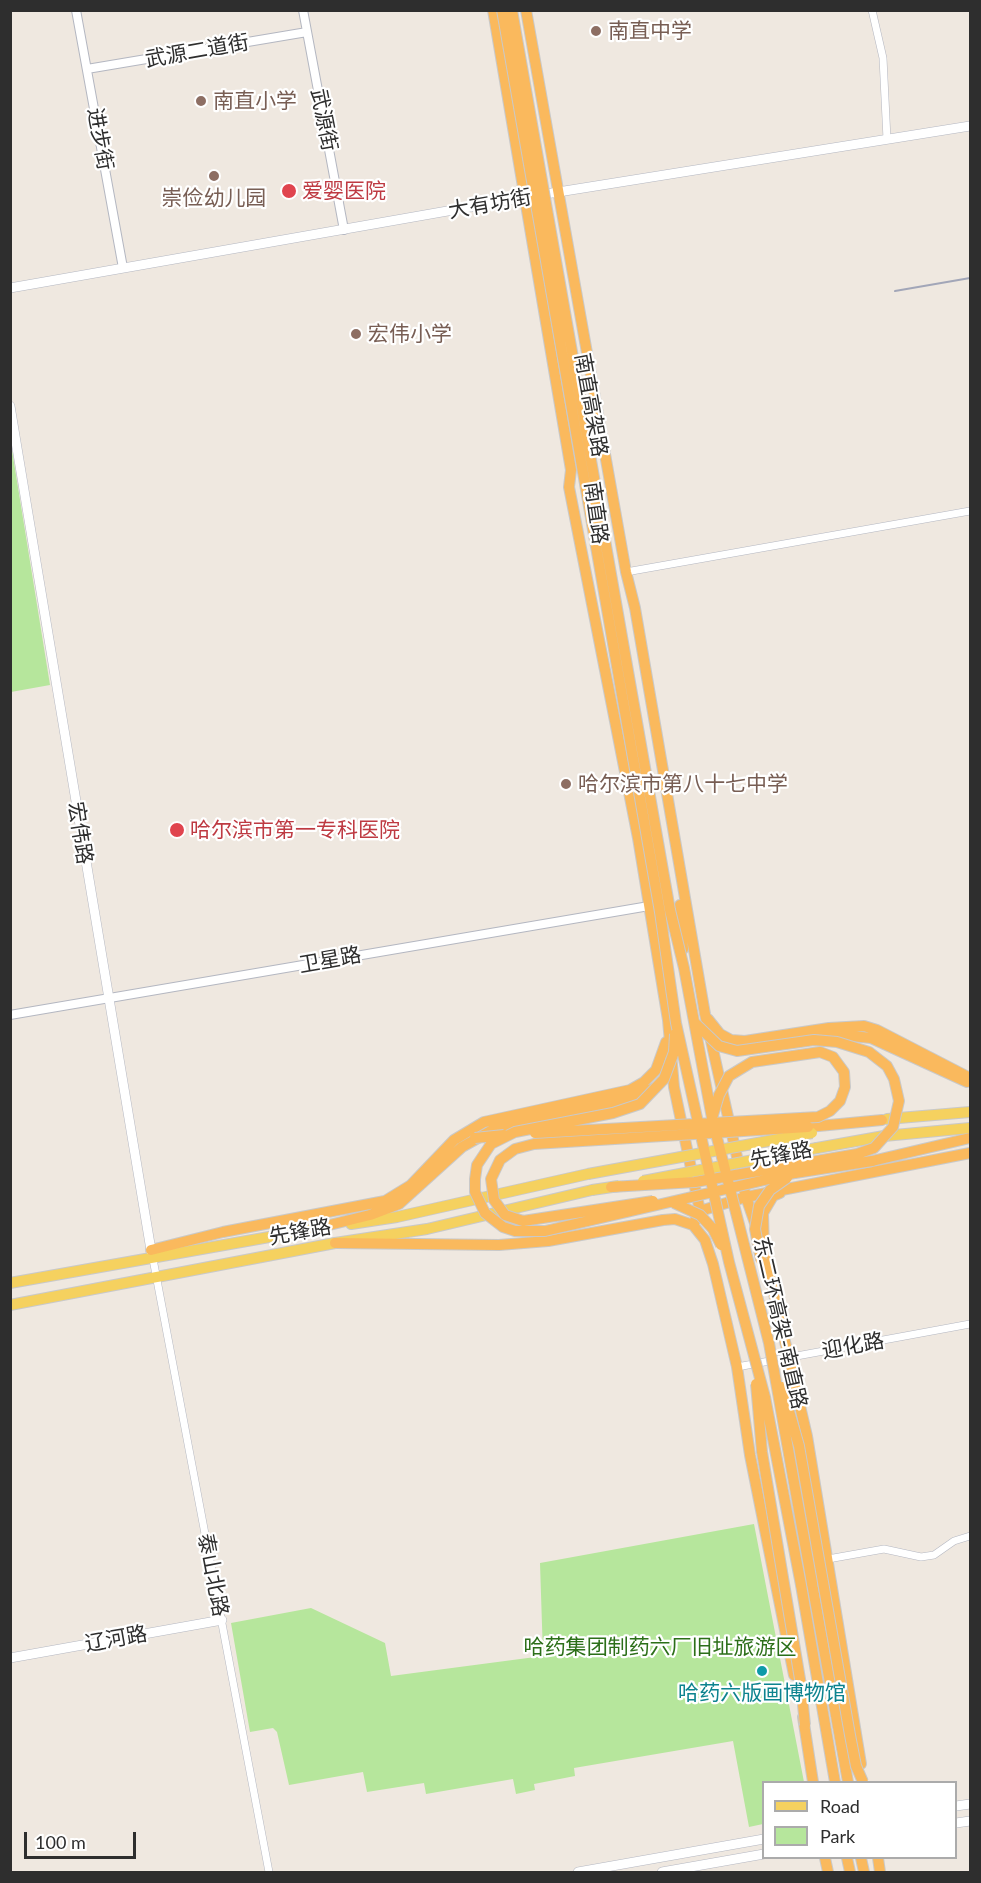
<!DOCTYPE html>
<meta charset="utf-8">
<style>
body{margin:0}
#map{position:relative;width:981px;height:1883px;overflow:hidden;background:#efe8e0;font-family:Lato,sans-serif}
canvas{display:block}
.frame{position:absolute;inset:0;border:12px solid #2e2e2e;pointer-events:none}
.legend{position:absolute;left:762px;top:1781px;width:195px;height:78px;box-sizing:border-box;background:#fff;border:2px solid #ababab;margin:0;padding:8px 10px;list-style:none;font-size:18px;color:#2e2e2e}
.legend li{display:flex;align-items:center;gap:12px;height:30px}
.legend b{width:30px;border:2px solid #ababab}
.scale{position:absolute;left:24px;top:1832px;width:112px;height:27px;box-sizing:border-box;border:3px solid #2e2e2e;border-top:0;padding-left:8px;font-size:18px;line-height:21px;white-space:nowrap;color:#2e2e2e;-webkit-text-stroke:4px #fff;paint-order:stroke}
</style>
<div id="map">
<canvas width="981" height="1883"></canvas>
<div class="frame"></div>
<ul class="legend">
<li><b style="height:8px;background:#f5d15f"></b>Road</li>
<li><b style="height:16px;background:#b6e69c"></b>Park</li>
</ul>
<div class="scale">100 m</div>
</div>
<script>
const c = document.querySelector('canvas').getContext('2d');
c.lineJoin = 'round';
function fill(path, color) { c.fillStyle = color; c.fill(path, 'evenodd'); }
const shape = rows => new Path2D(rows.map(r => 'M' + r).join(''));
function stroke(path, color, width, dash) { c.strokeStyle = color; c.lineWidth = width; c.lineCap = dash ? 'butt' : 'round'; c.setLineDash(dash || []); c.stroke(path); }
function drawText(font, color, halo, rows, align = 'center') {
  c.font = font + ' Lato,"Noto Sans SC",sans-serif'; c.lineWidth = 4.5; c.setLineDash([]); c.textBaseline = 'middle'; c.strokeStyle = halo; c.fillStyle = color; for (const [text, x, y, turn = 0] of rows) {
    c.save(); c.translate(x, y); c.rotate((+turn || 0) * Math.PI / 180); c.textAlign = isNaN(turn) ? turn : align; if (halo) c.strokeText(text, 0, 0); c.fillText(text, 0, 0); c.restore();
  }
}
const green = shape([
 [10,438,50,685,11,692,10,692],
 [754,1524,804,1782,764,1782,763,1824,749,1827,733,1741,574,1768,575,1776,534,1784,535,1790,516,1794,513,1779,426,1794,424,1783,367,1792,363,1772,289,1785,277,1732,273,1728,250,1732,231,1623,311,1608,385,1643,391,1676,543,1656,540,1563]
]);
const minor = shape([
 [872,10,883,58,887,139],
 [626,572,970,511],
 [153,1259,269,1872],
 [737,1367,970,1324],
 [828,1559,884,1549,921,1557,934,1555,954,1541,970,1536]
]);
const tertiary = shape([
 [76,10,123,268],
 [303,10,344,230],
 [87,69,307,32],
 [10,1015,649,906]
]);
const secondary = shape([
 [10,288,527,197,970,126],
 [10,406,152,1256],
 [10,1658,222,1620],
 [956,1806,970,1804],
 [956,1823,970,1821],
 [578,1872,764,1839],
 [662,1872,764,1854]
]);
const primary = shape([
 [887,1119,970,1112],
 [817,1148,884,1136,970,1128],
 [351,1224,397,1217,588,1174],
 [10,1283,320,1228],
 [10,1305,335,1243,427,1229,592,1190]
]);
const trunk = shape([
 [493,10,571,470,569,487,638,838,668,1020,674,1087,700,1211,693,1225],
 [526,10,626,572,635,608,705,1014,746,1197,756,1226],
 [680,905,683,949],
 [708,1019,720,1034,731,1040,745,1041,829,1028,864,1026,877,1030,970,1078],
 [822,1039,842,1035,871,1038,967,1082],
 [808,1127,882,1120],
 [872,1161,970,1138],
 [700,1211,746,1197,970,1153],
 [313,1229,370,1215,399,1204,462,1147,496,1128,620,1101,655,1088],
 [335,1243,499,1245,548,1241,663,1220,675,1219,693,1225,705,1240,713,1264,737,1367,750,1455,794,1675],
 [763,1247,807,1436,861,1764],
 [151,1250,223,1232,385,1201,411,1185,454,1140,484,1122,630,1090,644,1082,656,1070,666,1042],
 [764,1251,763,1213,773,1196,780,1193],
 [812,1583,848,1782],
 [801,1585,835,1782],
 [803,1717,813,1782],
 [825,1858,828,1872],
 [847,1858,850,1872],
 [861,1858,864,1872],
 [878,1858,880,1872]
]);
const rail = shape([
 [895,291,970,278]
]);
const primaryBridge = shape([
 [588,1174,812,1133],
 [643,1181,817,1148],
 [592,1190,619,1186]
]);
const trunkBridge = shape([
 [502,10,660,912,676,1023,729,1262,765,1397,801,1585],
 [512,10,670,910,684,968,712,1118,769,1343,812,1583],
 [675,1034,674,1052,664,1079,640,1104,613,1113,515,1132,491,1144,477,1165,475,1179,475,1192,485,1213,503,1227,515,1231,545,1231,795,1173,872,1161],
 [535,1133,818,1117,830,1111,840,1101,845,1087,844,1072,833,1057,820,1052,752,1062,729,1076,719,1095,713,1115],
 [475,1138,504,1135],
 [611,1187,695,1182,857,1154,874,1148,893,1127,899,1101,894,1079,887,1066,869,1052,837,1042,814,1040,737,1051,719,1046,694,1022],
 [653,1201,523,1221,505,1215,494,1200,491,1179,500,1160,515,1149,534,1144,808,1127],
 [674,1203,700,1215,713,1229,721,1245],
 [761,1260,755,1229,759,1206,770,1190,787,1178],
 [756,1384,762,1452,801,1685,805,1725],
 [782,1387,799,1446,850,1735,856,1766,863,1782]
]);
const markers = [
 [596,31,6,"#8d6e63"],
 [201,101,6,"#8d6e63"],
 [214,176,6,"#8d6e63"],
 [289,191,8,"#e0444e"],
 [356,334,6,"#8d6e63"],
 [566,784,6,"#8d6e63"],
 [177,830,8,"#e0444e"],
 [762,1671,6,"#0f9aa8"]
];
const educationNames = [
 ["南直中学",608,31],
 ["南直小学",213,101],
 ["崇俭幼儿园",214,198,"center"],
 ["宏伟小学",368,334],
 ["哈尔滨市第八十七中学",578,784]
];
const streetNames = [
 ["武源二道街",197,51,-10],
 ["武源街",324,120,79],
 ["进步街",100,139,80],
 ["大有坊街",490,204,-10],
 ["南直高架路",591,405,80],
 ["南直路",596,513,82],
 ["宏伟路",80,833,81],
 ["卫星路",330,960,-10],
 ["先锋路",781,1155,-11],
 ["先锋路",300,1232,-10],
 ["东二环高架-南直路",780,1323,77],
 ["迎化路",853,1346,-10],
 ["泰山北路",213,1575,79],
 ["辽河路",116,1639,-10]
];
const healthNames = [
 ["爱婴医院",302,191],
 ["哈尔滨市第一专科医院",190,830]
];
const parkNames = [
 ["哈药集团制药六厂旧址旅游区",660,1647]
];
const cultureNames = [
 ["哈药六版画博物馆",762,1693]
];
fill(green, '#b6e69c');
stroke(minor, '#b4b7c1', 8);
stroke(tertiary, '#b4b7c1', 10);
stroke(secondary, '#b4b7c1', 10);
stroke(primary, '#c9c9c9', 12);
stroke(trunk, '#c9c9c9', 12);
stroke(minor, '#fff', 7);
stroke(tertiary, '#fff', 8);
stroke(secondary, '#fff', 9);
stroke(primary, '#f5d15f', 10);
stroke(trunk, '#fab95d', 10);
stroke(rail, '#a2a6b8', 2);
stroke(primaryBridge, '#c9c9c9', 12, []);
stroke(trunkBridge, '#c9c9c9', 12, []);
stroke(primaryBridge, '#f5d15f', 10);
stroke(trunkBridge, '#fab95d', 10);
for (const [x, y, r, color] of markers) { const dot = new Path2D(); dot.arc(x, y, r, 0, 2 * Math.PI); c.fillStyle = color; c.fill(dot); stroke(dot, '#fff', 2); }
drawText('21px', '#785e54', '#fff', educationNames, 'left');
drawText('21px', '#2e2e2e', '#fff', streetNames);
drawText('21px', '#be3a42', '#fff', healthNames, 'left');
drawText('21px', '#2c6f19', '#fff', parkNames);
drawText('21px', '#0d838f', '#fff', cultureNames);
</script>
